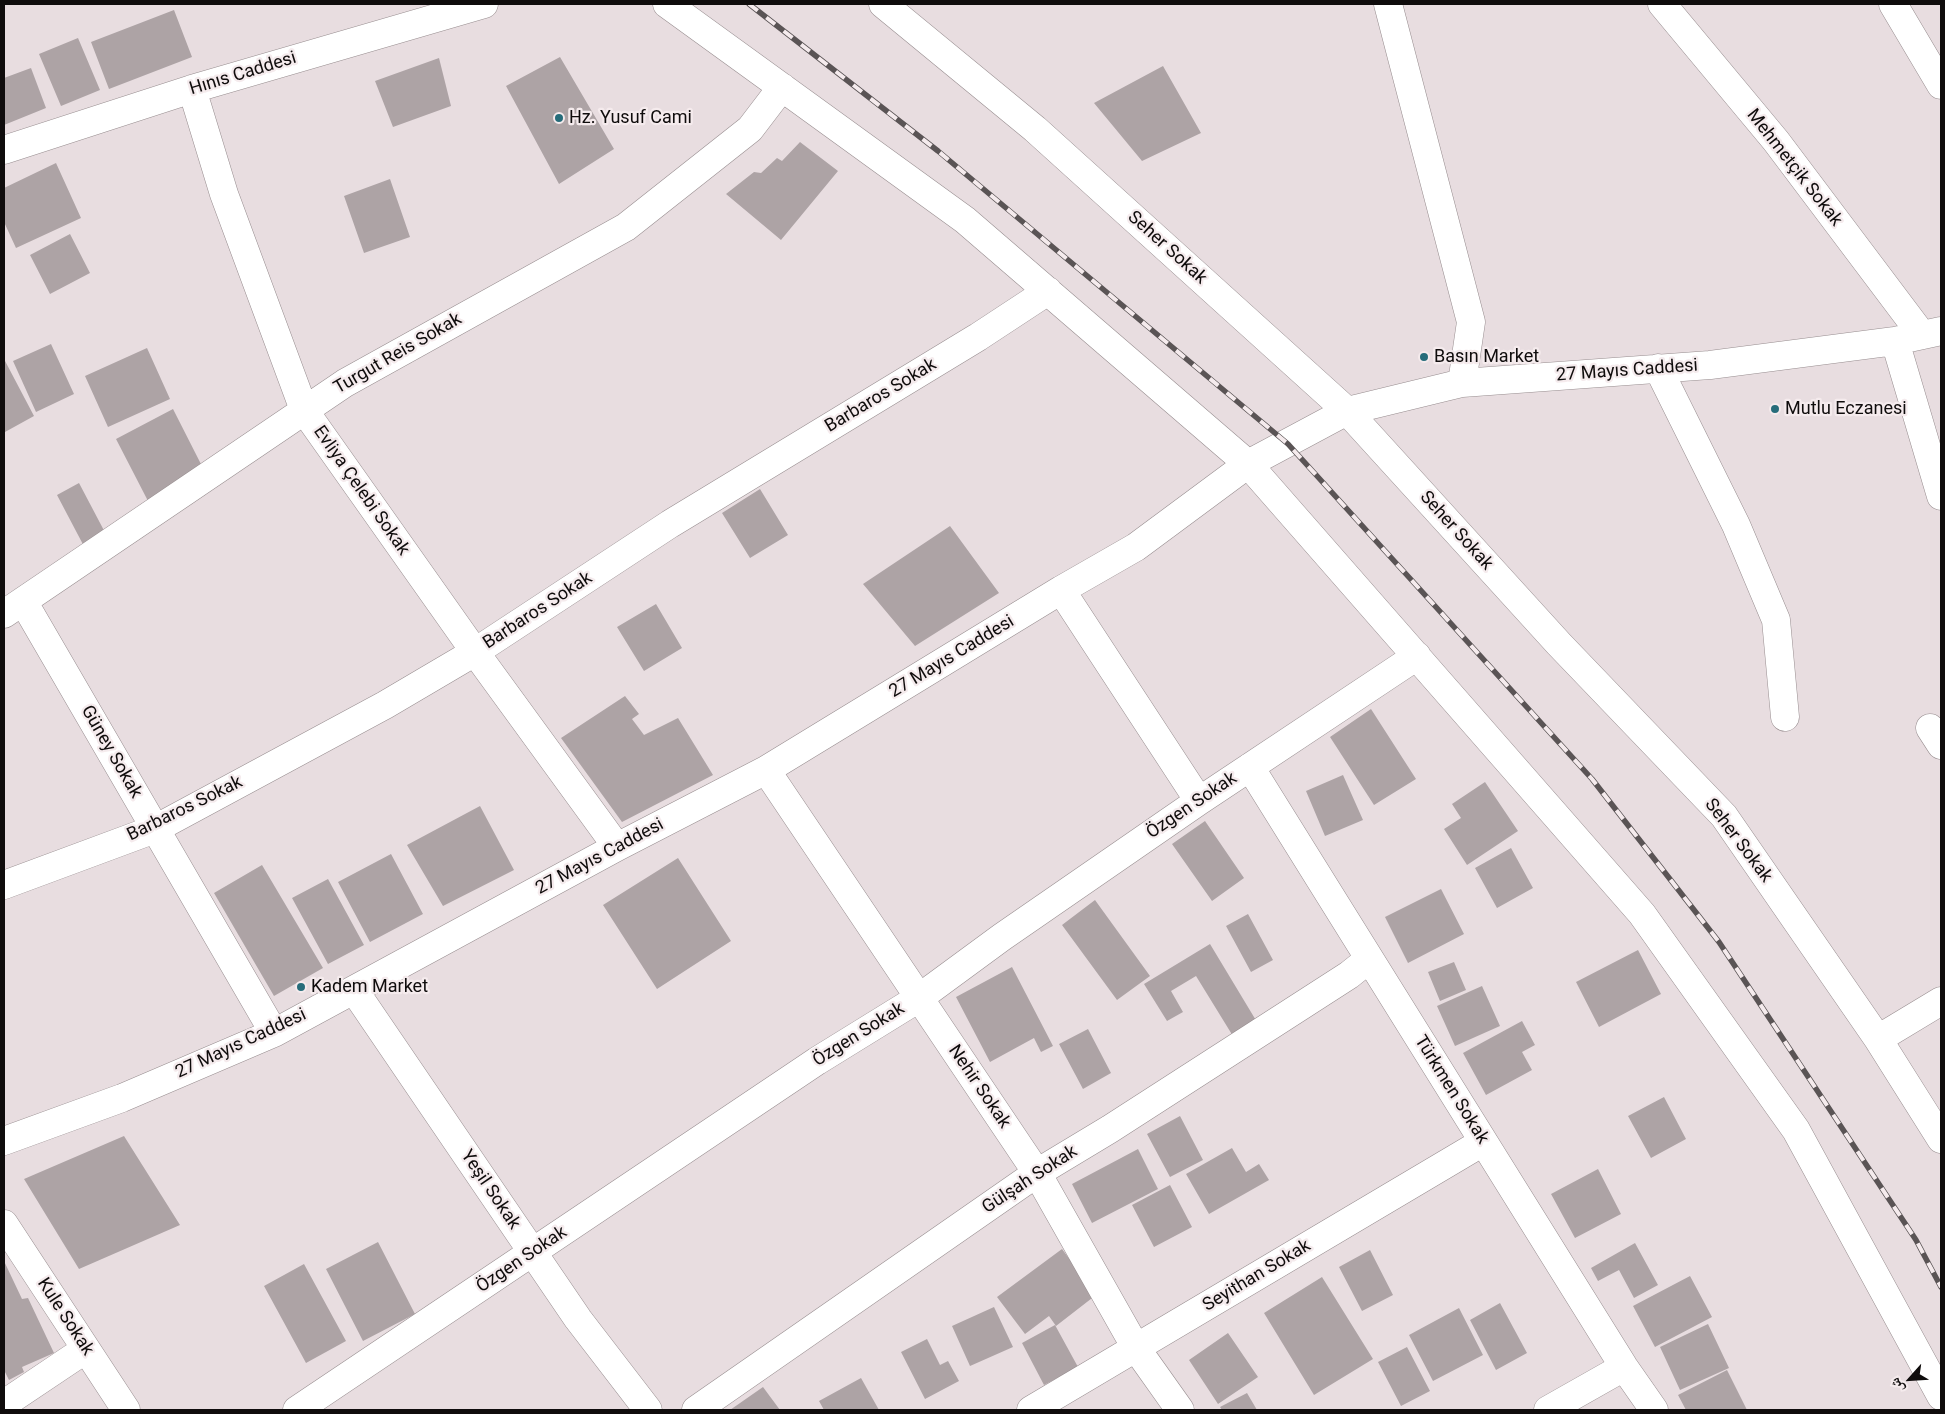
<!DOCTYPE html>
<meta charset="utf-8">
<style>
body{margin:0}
#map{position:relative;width:1945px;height:1414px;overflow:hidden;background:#e8dde0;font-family:Roboto,"Noto Naskh Arabic",sans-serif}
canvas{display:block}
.frame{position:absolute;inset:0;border:5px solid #0f0c0c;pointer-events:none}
.north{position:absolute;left:1885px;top:1354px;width:50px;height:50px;-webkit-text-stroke:4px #f5ebed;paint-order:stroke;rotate:244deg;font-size:14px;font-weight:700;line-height:20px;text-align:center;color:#0f0c0c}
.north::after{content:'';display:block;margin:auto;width:18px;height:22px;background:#0f0c0c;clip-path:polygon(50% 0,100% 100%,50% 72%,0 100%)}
</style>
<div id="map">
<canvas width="1945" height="1414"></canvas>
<div class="frame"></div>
<div class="north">ش</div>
</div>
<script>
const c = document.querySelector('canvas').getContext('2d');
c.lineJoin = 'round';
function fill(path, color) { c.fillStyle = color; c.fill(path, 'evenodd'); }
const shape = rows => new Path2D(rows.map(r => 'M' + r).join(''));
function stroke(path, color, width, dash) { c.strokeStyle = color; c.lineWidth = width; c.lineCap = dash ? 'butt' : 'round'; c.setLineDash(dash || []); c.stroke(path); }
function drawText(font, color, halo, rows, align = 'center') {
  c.font = font + ' Roboto,sans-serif'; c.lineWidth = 4.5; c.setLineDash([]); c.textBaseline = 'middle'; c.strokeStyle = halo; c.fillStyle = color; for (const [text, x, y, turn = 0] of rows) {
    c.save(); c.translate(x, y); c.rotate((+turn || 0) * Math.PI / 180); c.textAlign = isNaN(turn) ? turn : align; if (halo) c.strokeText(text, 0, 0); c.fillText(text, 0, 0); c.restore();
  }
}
const building = shape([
 [174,10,192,57,109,89,91,42],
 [78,38,100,90,61,106,39,54],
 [560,57,614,149,559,184,506,86],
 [439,58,451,106,393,127,375,81],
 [1163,66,1201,133,1142,161,1094,103],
 [31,68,46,108,4,125,4,78],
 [800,142,838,171,781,240,726,194,754,172,761,173,777,158,782,161],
 [56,163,81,218,16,248,4,222,4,188],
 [390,179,410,237,364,253,344,196],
 [70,234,90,273,50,294,30,255],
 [51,344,74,394,36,412,13,361],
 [147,348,170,399,108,427,85,376],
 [4,359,34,416,5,432,4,429],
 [173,409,205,472,148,501,116,439],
 [79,483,109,540,87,552,57,495],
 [760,489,788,535,750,558,722,513],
 [950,526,999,593,915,646,863,584],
 [656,604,682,648,644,671,617,627],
 [625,696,639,714,632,719,644,735,678,718,713,775,622,822,561,738],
 [1371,709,1416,779,1374,805,1330,737],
 [1343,775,1363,820,1325,836,1306,791],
 [1485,782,1518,831,1467,865,1444,829,1461,818,1452,804],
 [480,806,514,870,443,906,407,845],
 [1205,821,1244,878,1212,901,1172,844],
 [1511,848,1533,888,1497,908,1475,868],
 [391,854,423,914,370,942,338,882],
 [678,858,731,941,657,989,603,905],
 [262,865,323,968,274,996,214,893],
 [328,879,364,945,328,964,292,898],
 [1441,889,1464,934,1408,963,1385,917],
 [1095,900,1150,976,1117,1000,1062,925],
 [1248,914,1273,960,1251,972,1226,926],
 [1210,944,1260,1027,1236,1041,1196,976,1171,991,1183,1012,1167,1021,1144,984],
 [1638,950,1661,994,1599,1027,1576,982],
 [1454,962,1466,990,1440,1001,1428,972],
 [1012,967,1053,1046,1041,1052,1034,1038,990,1062,956,997],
 [1482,986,1500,1026,1455,1046,1437,1006],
 [1522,1021,1535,1045,1522,1052,1532,1070,1486,1095,1463,1053],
 [1088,1029,1111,1073,1083,1089,1059,1044],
 [1664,1097,1686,1139,1651,1158,1628,1116],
 [1180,1116,1203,1160,1170,1177,1147,1134],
 [124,1136,180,1225,79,1269,24,1179],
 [1232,1148,1246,1172,1259,1164,1269,1180,1209,1214,1186,1174],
 [1138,1149,1158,1189,1092,1223,1072,1184],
 [1598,1169,1621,1214,1575,1238,1551,1194],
 [1170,1185,1192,1227,1154,1247,1132,1205],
 [378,1242,415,1314,363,1341,326,1269],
 [1635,1243,1658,1285,1634,1298,1619,1270,1598,1281,1591,1268],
 [1062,1249,1096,1295,1056,1326,1049,1316,1025,1334,997,1297],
 [1370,1250,1393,1295,1362,1311,1339,1267],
 [4,1261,22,1299,28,1298,54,1353,22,1367,24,1372,9,1380,4,1370],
 [304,1264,346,1341,306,1363,264,1286],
 [1690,1276,1712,1317,1655,1347,1633,1306],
 [1322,1277,1373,1359,1314,1395,1264,1313],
 [1500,1303,1527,1353,1496,1370,1470,1320],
 [994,1307,1013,1347,970,1366,952,1326],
 [1459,1308,1483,1355,1433,1381,1409,1335],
 [1708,1324,1729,1368,1680,1390,1660,1347],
 [1055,1325,1078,1367,1044,1385,1022,1343],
 [1228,1333,1258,1377,1218,1404,1189,1360],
 [927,1339,940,1365,948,1361,959,1381,925,1399,901,1352],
 [1407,1347,1430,1391,1401,1406,1378,1362],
 [1727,1370,1747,1410,1686,1410,1678,1395],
 [861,1378,879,1410,824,1410,819,1401],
 [763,1387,780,1410,730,1410],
 [1247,1393,1257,1410,1222,1410,1220,1407]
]);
const minor = shape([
 [667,4,965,220,1248,464,1642,914,1796,1130,1941,1396],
 [883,4,1035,129,1347,411,1559,644,1724,816,1878,1039,1941,1139],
 [1388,4,1471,322,1462,383],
 [1662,4,1776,141,1922,335],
 [1893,4,1941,85],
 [192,89,224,194,304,410,475,652,617,847],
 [4,150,192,89,484,4],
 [1895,341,1941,496],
 [1658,368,1736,525,1776,620,1785,717],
 [1061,590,1199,801],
 [23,601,274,1033],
 [4,614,345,383,626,227,750,129,782,87],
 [1930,728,1941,745],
 [1250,767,1624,1367,1654,1410],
 [766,770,1037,1173,1136,1348,1180,1410],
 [4,885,155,829,385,705,475,652,670,524,978,337,1048,291],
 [354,990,578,1319,648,1410],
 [1878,1039,1941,1001],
 [4,1141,122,1098,274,1033,617,847,766,770,1061,590,1136,547,1248,464,1347,411,1462,383,1710,365,1895,341,1941,331],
 [4,1224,126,1410],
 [4,1404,86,1349],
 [297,1410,817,1061,919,998,1002,937,1199,801,1417,656],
 [696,1410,1037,1173,1110,1129,1349,975,1369,959],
 [1031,1410,1483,1142],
 [1548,1410,1624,1367]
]);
const rail = shape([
 [749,4,938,151,1288,444,1592,779,1719,942,1916,1240,1941,1287]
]);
const markers = [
 [559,118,5,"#266c7a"],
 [1424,357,5,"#266c7a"],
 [1775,409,5,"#266c7a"],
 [301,987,5,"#266c7a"]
];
const streetNames = [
 ["Hınıs Caddesi",243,74,-17],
 ["Mehmetçik Sokak",1794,168,52],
 ["Seher Sokak",1167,248,42],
 ["Turgut Reis Sokak",398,354,-30],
 ["27 Mayıs Caddesi",1627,371,-4],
 ["Barbaros Sokak",881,396,-31],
 ["Evliya Çelebi Sokak",361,491,55],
 ["Seher Sokak",1456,531,48],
 ["Barbaros Sokak",538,611,-33],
 ["27 Mayıs Caddesi",952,657,-31],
 ["Güney Sokak",111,752,60],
 ["Özgen Sokak",1192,806,-34],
 ["Barbaros Sokak",185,809,-26],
 ["Seher Sokak",1738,841,53],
 ["27 Mayıs Caddesi",600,857,-28],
 ["Özgen Sokak",859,1035,-32],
 ["27 Mayıs Caddesi",241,1044,-25],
 ["Nehir Sokak",979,1087,56],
 ["Türkmen Sokak",1451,1090,58],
 ["Gülşah Sokak",1030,1180,-33],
 ["Yeşil Sokak",490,1190,56],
 ["Özgen Sokak",522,1260,-34],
 ["Seyithan Sokak",1257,1276,-31],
 ["Kule Sokak",65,1317,57]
];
const poiNames = [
 ["Hz. Yusuf Cami",569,118],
 ["Basın Market",1434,357],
 ["Mutlu Eczanesi",1785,409],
 ["Kadem Market",311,987]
];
fill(building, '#ada3a5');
stroke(minor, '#978d8f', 29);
stroke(minor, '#fff', 28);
stroke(rail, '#5a5455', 5.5);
stroke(rail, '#f5ebed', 4, [11]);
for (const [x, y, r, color] of markers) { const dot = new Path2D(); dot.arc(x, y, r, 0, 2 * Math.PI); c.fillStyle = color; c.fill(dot); stroke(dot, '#f5ebed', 2); }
drawText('18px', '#0f0c0c', '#f5ebed', streetNames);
drawText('18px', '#0f0c0c', '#f5ebed', poiNames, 'left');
</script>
